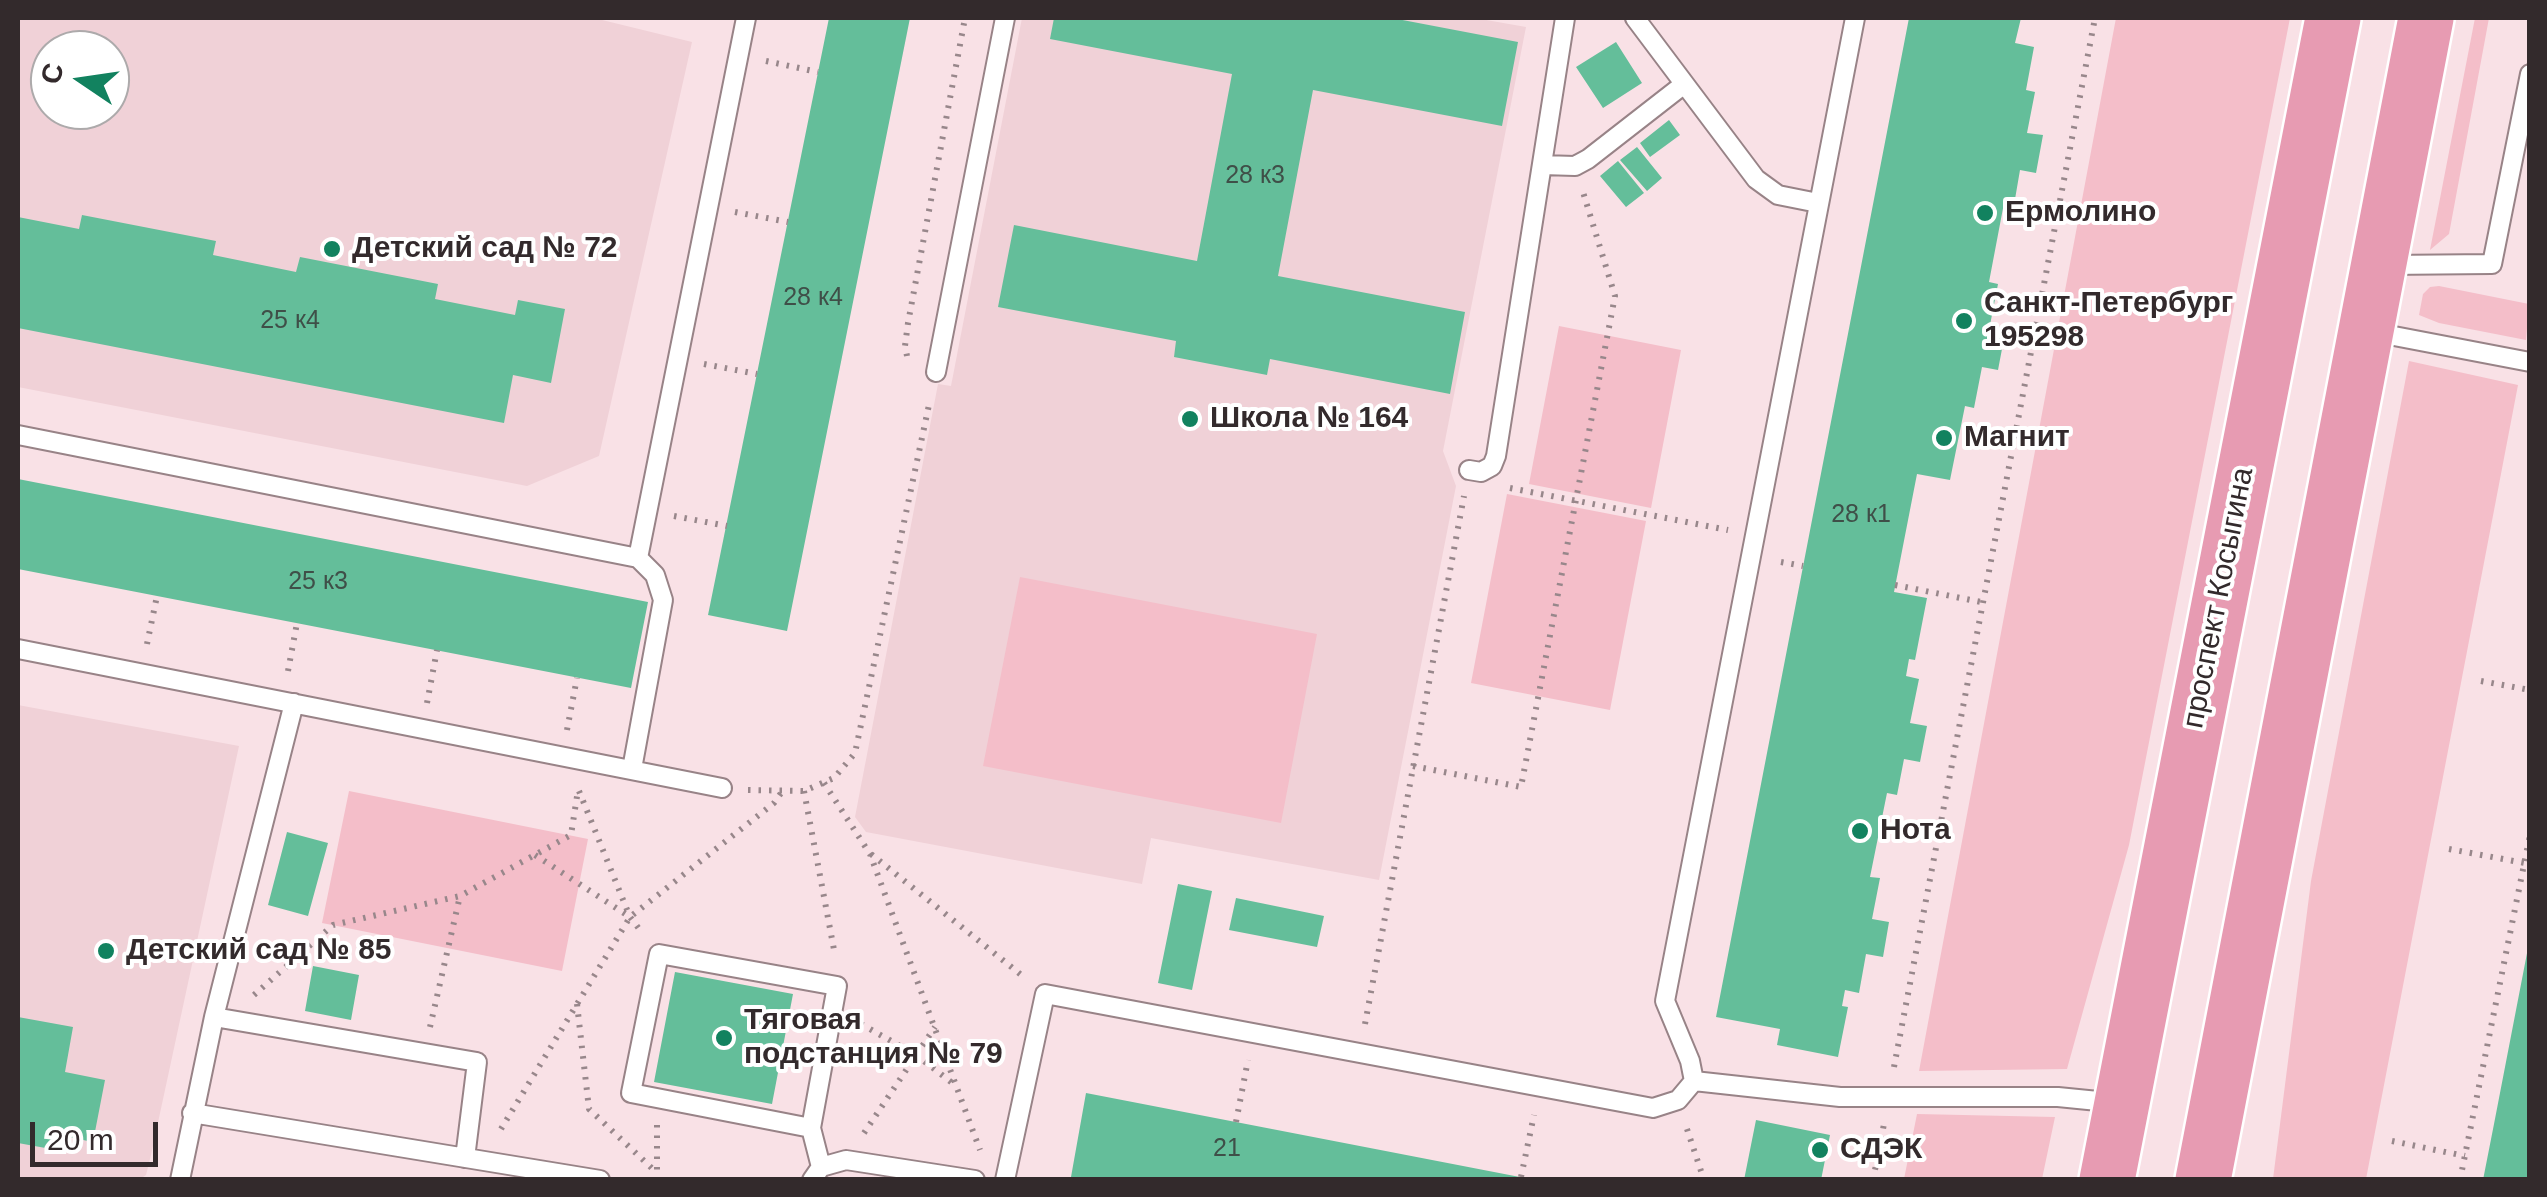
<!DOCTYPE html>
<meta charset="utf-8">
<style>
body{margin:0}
#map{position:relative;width:2547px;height:1197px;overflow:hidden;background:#f9e1e6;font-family:Arial,sans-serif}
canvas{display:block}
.frame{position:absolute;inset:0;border:20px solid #332a2c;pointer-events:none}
.north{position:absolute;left:30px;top:30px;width:100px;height:100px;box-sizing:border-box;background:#fff;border:2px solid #adaaab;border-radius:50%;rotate:283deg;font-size:28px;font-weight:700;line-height:40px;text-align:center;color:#332a2c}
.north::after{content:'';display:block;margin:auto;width:35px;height:45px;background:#12825f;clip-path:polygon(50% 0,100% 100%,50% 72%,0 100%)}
.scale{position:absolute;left:30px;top:1122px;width:128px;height:45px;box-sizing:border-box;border:5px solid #332a2c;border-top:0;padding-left:12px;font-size:30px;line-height:35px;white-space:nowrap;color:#332a2c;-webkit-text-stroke:8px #fff;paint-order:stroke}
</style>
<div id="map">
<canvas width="2547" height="1197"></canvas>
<div class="frame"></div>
<div class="north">С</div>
<div class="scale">20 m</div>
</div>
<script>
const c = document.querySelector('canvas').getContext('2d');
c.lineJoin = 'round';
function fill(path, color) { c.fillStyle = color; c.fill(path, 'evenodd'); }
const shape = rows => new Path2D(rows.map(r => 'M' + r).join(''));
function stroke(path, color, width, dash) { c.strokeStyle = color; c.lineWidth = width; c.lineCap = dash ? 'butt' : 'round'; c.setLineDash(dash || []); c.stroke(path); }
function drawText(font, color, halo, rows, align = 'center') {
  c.font = font + ' Arial,sans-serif'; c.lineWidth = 8; c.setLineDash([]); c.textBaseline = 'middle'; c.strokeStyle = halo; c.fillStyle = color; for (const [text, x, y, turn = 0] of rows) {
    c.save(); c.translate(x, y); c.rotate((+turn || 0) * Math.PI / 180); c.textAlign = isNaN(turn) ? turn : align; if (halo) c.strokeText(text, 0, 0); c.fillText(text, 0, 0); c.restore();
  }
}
const built = shape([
 [18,18,594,18,692,42,599,456,527,486,18,387],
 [50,50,110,50,110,110,50,110],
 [1022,18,1475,18,1526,27,1443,451,1456,486,1379,880,1151,838,1142,884,866,832,855,817,938,384,951,386],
 [18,705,239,746,151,1155,146,1175,140,1179,18,1179]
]);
const green = shape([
 [2116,18,2290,18,2129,845,2067,1069,1919,1071],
 [2475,18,2489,18,2449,234,2430,250],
 [2439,286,2529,304,2526,340,2439,323,2419,315,2423,294,2430,287],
 [1559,326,1681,350,1651,508,1529,484],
 [2409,361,2518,385,2366,1179,2273,1179,2311,881],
 [1507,494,1646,521,1610,710,1471,683],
 [1020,577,1317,634,1281,823,983,766],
 [349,791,588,839,562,971,322,923],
 [1917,1114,2055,1117,2042,1179,1904,1179]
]);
const building = shape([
 [829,18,910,18,787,631,708,615],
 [1054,18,1392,18,1518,42,1502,126,1313,90,1278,276,1465,312,1450,394,1270,359,1267,375,1174,357,1176,341,998,307,1014,225,1197,261,1232,74,1050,39],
 [1909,18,2021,18,2015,43,2034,47,2026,90,2035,92,2027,133,2043,135,2036,173,2020,170,2014,205,2004,203,1989,282,1998,284,1990,325,2006,328,1998,370,1982,367,1974,408,1965,406,1950,480,1917,474,1894,592,1927,598,1915,660,1909,659,1906,676,1919,679,1910,723,1927,726,1920,762,1904,759,1897,795,1887,793,1870,877,1880,878,1872,919,1889,922,1883,957,1866,954,1859,993,1845,990,1842,1006,1848,1007,1838,1057,1777,1045,1780,1029,1716,1017],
 [1616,42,1642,83,1603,108,1576,67],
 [1669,120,1680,135,1650,157,1640,143],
 [1637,147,1662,178,1647,191,1620,160],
 [1618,161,1644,193,1626,207,1600,176],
 [82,215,216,241,213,255,296,272,300,257,438,284,435,299,515,315,518,300,565,309,551,383,513,375,504,423,18,328,18,217,79,229],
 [18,479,648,602,631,688,18,569],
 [287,832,328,843,308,916,268,905],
 [1178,884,1212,891,1192,990,1158,983],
 [1236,898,1324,916,1317,947,1229,930],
 [2528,948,2530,1180,2483,1180,2494,1124],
 [313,966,359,975,351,1020,305,1011],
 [675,972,793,994,772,1104,654,1082],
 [18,1017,73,1027,65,1072,105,1080,93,1142,53,1134,51,1149,18,1143],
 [1086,1093,1525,1178,1525,1180,1085,1180,1071,1177],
 [1756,1120,1830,1135,1821,1180,1744,1180]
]);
const path = shape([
 [766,61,818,72],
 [735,212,788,222],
 [907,356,905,346,908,323,965,18],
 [704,364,757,374],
 [1510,488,1728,530],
 [674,516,727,526],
 [1781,562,1803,566],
 [1895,585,1981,602],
 [147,644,157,596],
 [288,671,297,623],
 [2481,681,2530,690],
 [427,703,437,650],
 [567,730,577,678],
 [1413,766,1521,787,1615,296,1583,192],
 [824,783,870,854,980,1150],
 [748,790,804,791,834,778,855,753,930,400],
 [579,791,630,917,643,934],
 [804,791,835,955],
 [2449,849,2530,864],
 [871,854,1025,978],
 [535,855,630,917],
 [254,995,333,925,460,896,571,835,578,790],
 [577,1004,589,1109,657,1173],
 [861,1024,916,1055,955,1085],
 [1365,1024,1464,496],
 [430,1027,460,896],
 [1894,1067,2095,18],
 [1236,1122,1248,1060],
 [501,1129,630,917,774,803,781,793],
 [1687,1129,1704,1180],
 [864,1133,935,1027],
 [2392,1141,2465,1156],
 [1521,1177,1534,1115],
 [657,1180,657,1125],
 [1873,1180,1884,1124],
 [2460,1180,2530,835]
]);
const service = shape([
 [1635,18,1756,179,1778,195,1818,203],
 [1542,165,1575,166,1588,159,1683,85],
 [2385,265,2492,264,2530,74],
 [2373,332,2530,362],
 [936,372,1005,18],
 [18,435,638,558],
 [1469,470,1481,472,1492,466,1496,456,1565,18],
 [18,649,722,788],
 [632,769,663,600,655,575,638,558,746,18],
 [214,1017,477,1062,465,1158],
 [1694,1081,1840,1097,2058,1097,2118,1103],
 [192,1113,600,1180],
 [811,1128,631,1093,659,954,837,986,811,1128,821,1167],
 [180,1180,214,1017,294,703],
 [812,1180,821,1167,846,1160,975,1180],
 [1005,1180,1045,994,1653,1108,1678,1100,1694,1081,1690,1061,1665,1001,1855,18]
]);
const primary = shape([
 [2107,1180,2333,18],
 [2203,1180,2426,18]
]);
const markers = [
 [1985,213,10,"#12825f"],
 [332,249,10,"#12825f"],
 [1964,321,10,"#12825f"],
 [1190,419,10,"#12825f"],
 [1944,438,10,"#12825f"],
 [1860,831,10,"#12825f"],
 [106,951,10,"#12825f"],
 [724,1038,10,"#12825f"],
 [1820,1150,10,"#12825f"]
];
const numberNames = [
 ["28 к3",1255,176],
 ["28 к4",813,298],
 ["25 к4",290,321],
 ["28 к1",1861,515],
 ["25 к3",318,582],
 ["21",1227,1149]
];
const poiNames = [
 ["Ермолино",2005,213],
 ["Детский сад № 72",352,249],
 ["Санкт-Петербург",1984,304],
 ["195298",1984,338],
 ["Школа № 164",1210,419],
 ["Магнит",1964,438],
 ["Нота",1880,831],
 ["Детский сад № 85",126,951],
 ["Тяговая",744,1021],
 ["подстанция № 79",744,1055],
 ["СДЭК",1840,1150]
];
const streetNames = [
 ["проспект Косыгина",2219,598,-79]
];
fill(built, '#f0d1d7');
fill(green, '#f4bec9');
fill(building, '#64be9a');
stroke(service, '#988387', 22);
stroke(primary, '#fff', 60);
stroke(path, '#98878b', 6, [2.5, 8]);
stroke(service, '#fff', 18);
stroke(primary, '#e79bb2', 55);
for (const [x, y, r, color] of markers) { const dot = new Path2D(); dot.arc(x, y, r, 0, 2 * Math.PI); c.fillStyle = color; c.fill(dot); stroke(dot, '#fff', 4); }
drawText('25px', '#3f4f48', null, numberNames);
drawText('bold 30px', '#332a2c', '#fff', poiNames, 'left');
drawText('30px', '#332a2c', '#fff', streetNames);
</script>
